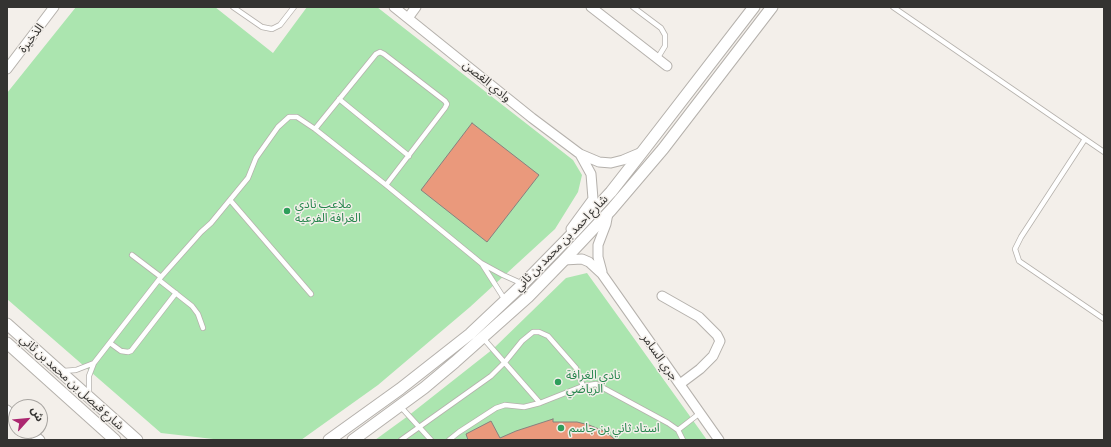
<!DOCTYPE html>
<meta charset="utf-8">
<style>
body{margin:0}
#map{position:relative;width:1111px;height:447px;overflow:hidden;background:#f3efea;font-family:Commissioner,"Noto Sans Arabic",sans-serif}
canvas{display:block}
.frame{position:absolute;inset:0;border:8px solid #343331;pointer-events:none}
.north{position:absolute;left:8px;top:399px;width:40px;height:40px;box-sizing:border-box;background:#f3efea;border:1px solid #a7a4a0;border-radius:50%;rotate:63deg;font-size:11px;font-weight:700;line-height:16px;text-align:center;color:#343331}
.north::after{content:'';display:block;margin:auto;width:14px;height:18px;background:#ac2770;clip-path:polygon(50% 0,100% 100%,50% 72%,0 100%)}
</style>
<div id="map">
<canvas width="1111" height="447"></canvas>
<div class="frame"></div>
<div class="north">ش</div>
</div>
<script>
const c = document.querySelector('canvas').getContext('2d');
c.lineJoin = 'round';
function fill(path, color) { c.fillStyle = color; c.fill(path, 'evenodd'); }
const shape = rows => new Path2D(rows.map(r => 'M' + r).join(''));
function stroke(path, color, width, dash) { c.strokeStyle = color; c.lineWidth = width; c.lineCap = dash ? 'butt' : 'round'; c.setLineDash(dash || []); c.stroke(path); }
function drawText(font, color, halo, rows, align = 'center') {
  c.font = font + ' Commissioner,"Noto Sans Arabic",sans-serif'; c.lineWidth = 3; c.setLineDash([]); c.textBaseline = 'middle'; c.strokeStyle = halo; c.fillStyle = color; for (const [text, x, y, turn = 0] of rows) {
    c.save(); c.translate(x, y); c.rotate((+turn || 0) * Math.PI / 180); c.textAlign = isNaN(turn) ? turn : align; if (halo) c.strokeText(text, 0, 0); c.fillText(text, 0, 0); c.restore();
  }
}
const green = shape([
 [76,7,215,7,273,53,307,7,377,7,573,160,582,175,578,192,555,229,470,307,378,385,301,440,222,440,161,433,7,299,7,93],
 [587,273,707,440,375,440,408,416,493,349,566,278]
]);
const building = shape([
 [472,123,539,175,487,242,421,190,472,123],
 [553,419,553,422,577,422,589,425,604,431,616,440,468,440,466,434,491,421,500,438,516,431,553,419]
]);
const service = shape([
 [233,7,262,27,272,29,280,25,294,7],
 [633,7,661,28,665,35,665,46,657,59],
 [893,7,1085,139],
 [339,99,409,156],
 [315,129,376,54,380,52,384,54,445,101,447,104,445,108,386,185],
 [1104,152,1085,139,1021,237,1015,249,1019,261,1104,319],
 [230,200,311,294],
 [132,255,161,277],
 [482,264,505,300],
 [159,280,192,306,198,314,203,328],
 [483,338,540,403,583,386,596,384,668,423,678,430,683,440],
 [110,343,121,351,128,352,131,351,176,293],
 [63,371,76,370,94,363],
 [89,395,89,376,94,363,161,277,201,232,211,223,248,178,256,158,278,127,289,117,297,117,315,129,386,185,481,263,503,275,523,284],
 [400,406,431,440],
 [678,430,700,413],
 [401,440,491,376,505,362,522,341,533,332,539,332,548,336,576,368,583,386],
 [449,440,459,432,496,408,505,405,524,407,540,403]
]);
const minor = shape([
 [394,7,532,118,580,154,599,162,611,163,623,160,642,152],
 [591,7,667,66],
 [408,18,416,7],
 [7,69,54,7],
 [571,229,593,199,591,174,580,154],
 [564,260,582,259,589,262,602,274,719,440],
 [602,272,598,257,598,245,606,224,608,213],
 [662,296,699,317,717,335,720,341,713,356,700,369,680,384],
 [7,410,16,418],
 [30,431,40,440]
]);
const tertiary = shape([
 [7,324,137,440],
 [7,343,115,440],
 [329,440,400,389,470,334,523,284,574,232,611,192,643,151,754,7],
 [353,440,424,388,455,362,528,297,564,260,611,210,663,149,772,7]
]);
const markers = [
 [287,211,4,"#2e9e5b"],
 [558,382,4,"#2e9e5b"],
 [561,428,4,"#2e9e5b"]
];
const streetNames = [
 ["الذخيرة",31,38,-53],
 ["وادي الغصن",487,81,39],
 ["شارع احمد بن محمد بن ثاني",561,243,-46],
 ["جري السامر",660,357,55],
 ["شارع فيصل بن محمد بن ثاني",72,382,42]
];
const leisureNames = [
 ["ملاعب نادي",295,204],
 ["الغرافة الفرعية",295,218],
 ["نادي الغرافة",566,375],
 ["الرياضي",566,389],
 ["استاد ثاني بن جاسم",569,428]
];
fill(green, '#abe5af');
fill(building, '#ea997c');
stroke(building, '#87817f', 1);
stroke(service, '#b5b1ac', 6);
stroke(minor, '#b5b1ac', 11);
stroke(tertiary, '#b5b1ac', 13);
stroke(service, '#fff', 4.5);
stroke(minor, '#fff', 9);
stroke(tertiary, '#fff', 11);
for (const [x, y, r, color] of markers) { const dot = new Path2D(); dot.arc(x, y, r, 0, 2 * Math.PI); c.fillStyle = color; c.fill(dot); stroke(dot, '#f3efea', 1.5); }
drawText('12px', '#343331', '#f3efea', streetNames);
drawText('12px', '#27864d', '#f3efea', leisureNames, 'left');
</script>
